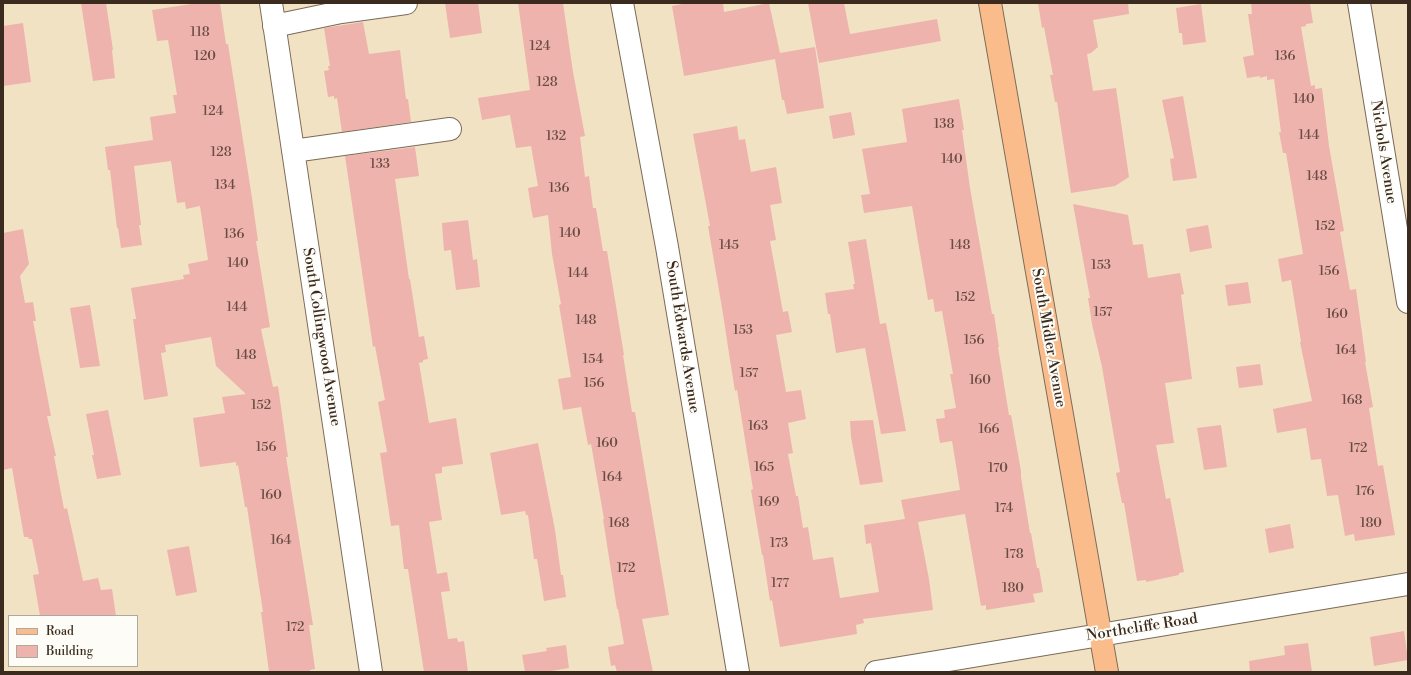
<!DOCTYPE html>
<style>
body{margin:0}
#map{position:relative;width:1411px;height:675px;overflow:hidden;background:#f2e2c4;font-family:"Libre Bodoni",serif}
canvas{display:block}
.frame{position:absolute;inset:0;border:4px solid #3b2a1e;pointer-events:none}
.legend{position:absolute;left:8px;top:615px;width:130px;height:52px;box-sizing:border-box;background:#fdfcf7;border:1px solid #afa8a0;margin:0;padding:5px 7px;list-style:none;font-size:12px;color:#3b2a1e}
.legend li{display:flex;align-items:center;gap:8px;height:20px}
.legend b{width:20px;border:1px solid #afa8a0}
</style>
<div id="map">
<canvas width="1411" height="675"></canvas>
<div class="frame"></div>
<ul class="legend">
<li><b style="height:5px;background:#f9bc8a"></b>Road</li>
<li><b style="height:11px;background:#eeb3ad"></b>Building</li>
</ul>
</div>
<script>
const c = document.querySelector('canvas').getContext('2d');
c.lineJoin = 'round';
function fill(path, color) { c.fillStyle = color; c.fill(path, 'evenodd'); }
const shape = rows => new Path2D(rows.map(r => 'M' + r).join(''));
function stroke(path, color, width, dash) { c.strokeStyle = color; c.lineWidth = width; c.lineCap = dash ? 'butt' : 'round'; c.setLineDash(dash || []); c.stroke(path); }
function drawText(font, color, halo, rows, align = 'center') {
  c.font = font + ' "Libre Bodoni",serif'; c.lineWidth = 4; c.setLineDash([]); c.textBaseline = 'middle'; c.strokeStyle = halo; c.fillStyle = color; for (const [text, x, y, turn = 0] of rows) {
    c.save(); c.translate(x, y); c.rotate((+turn || 0) * Math.PI / 180); c.textAlign = isNaN(turn) ? turn : align; if (halo) c.strokeText(text, 0, 0); c.fillText(text, 0, 0); c.restore();
  }
}
const building = shape([
 [81,3,106,3,113,50,112,50,115,78,93,81],
 [198,3,220,3,226,44,228,44,252,198,258,241,256,241,270,327,261,329,273,387,278,386,288,457,286,457,313,625,309,625,315,669,310,670,310,672,269,672,261,612,263,612,247,507,245,507,238,465,236,466,236,462,200,467,193,418,225,413,222,397,246,394,216,366,211,337,165,345,166,352,161,353,168,396,144,400,133,319,136,319,131,288,184,279,183,275,190,274,188,264,208,260,200,206,186,209,185,202,177,203,171,161,134,166,141,225,139,225,142,245,121,248,118,228,117,228,110,170,108,170,105,147,153,140,150,117,176,113,173,95,177,95,168,40,157,41,152,10],
 [445,3,478,3,482,33,450,38],
 [518,3,563,3,573,72,585,136,580,137,585,177,589,176,593,208,596,208,603,251,607,251,624,355,623,355,632,412,635,412,669,615,642,619,653,672,617,672,615,665,611,666,608,647,624,644,618,609,617,609,603,519,604,519,591,444,588,445,581,407,563,410,558,379,571,377,559,305,561,304,552,254,548,215,533,218,531,208,528,188,538,186,531,146,516,148,510,115,482,120,478,98,530,90],
 [687,3,723,3,724,12,769,3,780,53,815,47,824,108,787,114,784,100,782,100,775,59,684,76,672,6],
 [808,3,844,3,850,34,937,19,941,41,819,63],
 [1038,3,1128,3,1129,14,1093,20,1098,47,1091,53,1087,54,1093,91,1116,88,1129,177,1115,186,1071,193,1057,102,1055,102,1050,75,1053,75,1044,27,1042,28],
 [1251,3,1310,3,1313,23,1306,24,1306,26,1301,27,1311,86,1315,85,1315,89,1322,88,1329,146,1344,231,1340,232,1350,290,1356,289,1366,362,1365,362,1373,407,1369,408,1378,466,1383,465,1395,535,1355,541,1354,534,1345,536,1338,495,1327,496,1321,459,1311,460,1306,428,1277,433,1273,409,1312,401,1300,342,1301,342,1291,280,1282,282,1278,259,1303,254,1286,153,1283,153,1279,132,1281,132,1274,79,1267,80,1267,76,1260,78,1260,76,1247,78,1243,57,1254,55,1248,14,1252,14],
 [1201,4,1206,42,1183,45,1182,33,1179,33,1176,8],
 [363,22,369,54,400,50,406,99,408,99,411,122,342,132,337,98,334,99,334,96,328,97,324,71,329,70,328,66,330,66,324,28],
 [23,23,31,82,3,86,3,26],
 [1183,96,1197,178,1173,181,1170,159,1174,158,1162,100],
 [959,99,964,130,962,130,970,188,992,314,994,314,999,347,998,347,1009,415,1011,415,1021,471,1021,477,1030,533,1031,533,1037,568,1039,568,1043,592,1033,594,1035,602,986,610,986,605,981,606,965,514,918,522,929,579,933,610,863,619,864,623,856,625,857,634,780,647,772,600,770,601,763,555,762,555,751,490,753,489,746,446,737,390,735,391,730,360,723,314,708,226,710,226,693,134,737,126,739,140,745,139,751,172,776,167,782,203,770,205,776,240,770,241,783,312,788,311,792,332,776,335,786,392,801,390,806,419,788,423,793,453,788,454,796,496,798,496,803,528,808,527,813,560,833,557,840,598,879,592,871,543,866,544,864,525,905,519,901,500,960,490,952,441,940,443,936,419,945,418,944,410,956,408,950,374,953,374,942,311,935,312,933,299,928,300,912,206,864,213,861,195,870,194,862,149,907,142,902,109],
 [851,112,855,135,833,139,829,116],
 [415,147,419,176,395,179,409,279,410,279,419,337,424,336,428,359,423,360,423,362,419,363,429,423,456,418,463,464,442,467,442,473,435,474,442,520,429,522,437,574,447,572,450,591,441,592,448,639,457,638,458,642,464,641,468,672,424,672,408,569,404,569,399,525,391,526,387,499,380,453,387,452,378,402,385,400,375,346,373,347,345,156],
 [1073,204,1128,215,1133,245,1143,244,1148,278,1180,273,1184,294,1181,295,1192,379,1165,383,1174,443,1156,445,1166,499,1170,498,1184,572,1179,573,1179,575,1146,582,1146,580,1137,581,1124,503,1122,503,1116,473,1120,472,1102,367,1092,324,1088,298,1090,298],
 [468,220,473,260,477,259,480,287,456,290,451,250,444,251,442,223],
 [1208,225,1212,248,1190,252,1186,229],
 [23,229,29,264,20,276,25,303,33,302,36,321,33,321,51,416,47,416,56,456,54,456,64,509,67,508,83,581,98,578,101,590,112,589,116,616,40,616,33,575,39,574,32,539,29,539,28,537,24,537,12,468,3,470,3,233],
 [866,239,880,324,886,323,906,431,881,434,865,348,836,353,830,314,828,314,825,293,854,289,853,284,855,284,848,242],
 [1248,282,1251,303,1228,306,1225,285],
 [90,305,100,366,80,368,70,308],
 [1260,364,1263,385,1239,388,1236,367],
 [108,410,121,475,97,479,92,455,94,455,86,414],
 [873,420,883,482,860,485,851,437,850,421],
 [1221,425,1227,467,1204,470,1197,428],
 [538,443,555,530,561,575,563,575,566,597,544,601,537,559,534,559,528,515,526,515,525,511,501,515,490,453],
 [1290,524,1294,548,1269,553,1265,529],
 [189,546,197,592,176,596,167,550],
 [1404,631,1408,660,1374,666,1370,637],
 [1308,643,1312,672,1250,672,1249,661,1285,655,1284,646],
 [566,645,569,668,546,672,525,672,522,655,547,651,546,648]
]);
const minor = shape([
 [271,3,371,672],
 [622,3,667,247,738,672],
 [1359,3,1408,302],
 [274,26,341,12,406,3],
 [293,151,450,129],
 [876,672,1408,584]
]);
const major = shape([
 [990,3,1107,672]
]);
const numberNames = [
 ["118",200,33],
 ["124",540,47],
 ["120",205,57],
 ["136",1285,57],
 ["128",547,83],
 ["140",1304,100],
 ["124",213,112],
 ["138",944,125],
 ["144",1309,136],
 ["132",556,137],
 ["128",221,153],
 ["140",952,160],
 ["133",380,165],
 ["148",1317,177],
 ["134",225,186],
 ["136",559,189],
 ["152",1325,227],
 ["140",570,234],
 ["136",234,235],
 ["145",729,246],
 ["148",960,246],
 ["140",238,264],
 ["153",1101,266],
 ["156",1329,272],
 ["144",578,274],
 ["152",965,298],
 ["144",237,308],
 ["157",1103,313],
 ["160",1337,315],
 ["148",586,321],
 ["153",743,331],
 ["156",974,341],
 ["164",1346,351],
 ["148",246,356],
 ["154",593,360],
 ["157",749,374],
 ["160",980,381],
 ["156",594,384],
 ["168",1352,401],
 ["152",261,406],
 ["163",758,427],
 ["166",989,430],
 ["160",607,444],
 ["156",266,448],
 ["172",1358,449],
 ["165",764,468],
 ["170",998,469],
 ["164",612,478],
 ["176",1365,492],
 ["160",271,496],
 ["169",769,503],
 ["174",1004,509],
 ["168",619,524],
 ["180",1371,524],
 ["164",281,541],
 ["173",779,544],
 ["178",1014,555],
 ["172",626,569],
 ["177",780,584],
 ["180",1013,589],
 ["172",295,628]
];
const streetNames = [
 ["Nichols Avenue",1383,152,81],
 ["South Collingwood Avenue",321,337,81],
 ["South Edwards Avenue",682,337,81],
 ["South Midler Avenue",1048,338,80],
 ["Northcliffe Road",1142,628,-9]
];
fill(building, '#eeb3ad');
stroke(minor, '#7b6a58', 24);
stroke(major, '#7b6a58', 24);
stroke(minor, '#fff', 22);
stroke(major, '#f9bc8a', 22);
drawText('13px', '#684c42', null, numberNames);
drawText('15px', '#3b2a1e', '#fdfcf7', streetNames);
</script>
